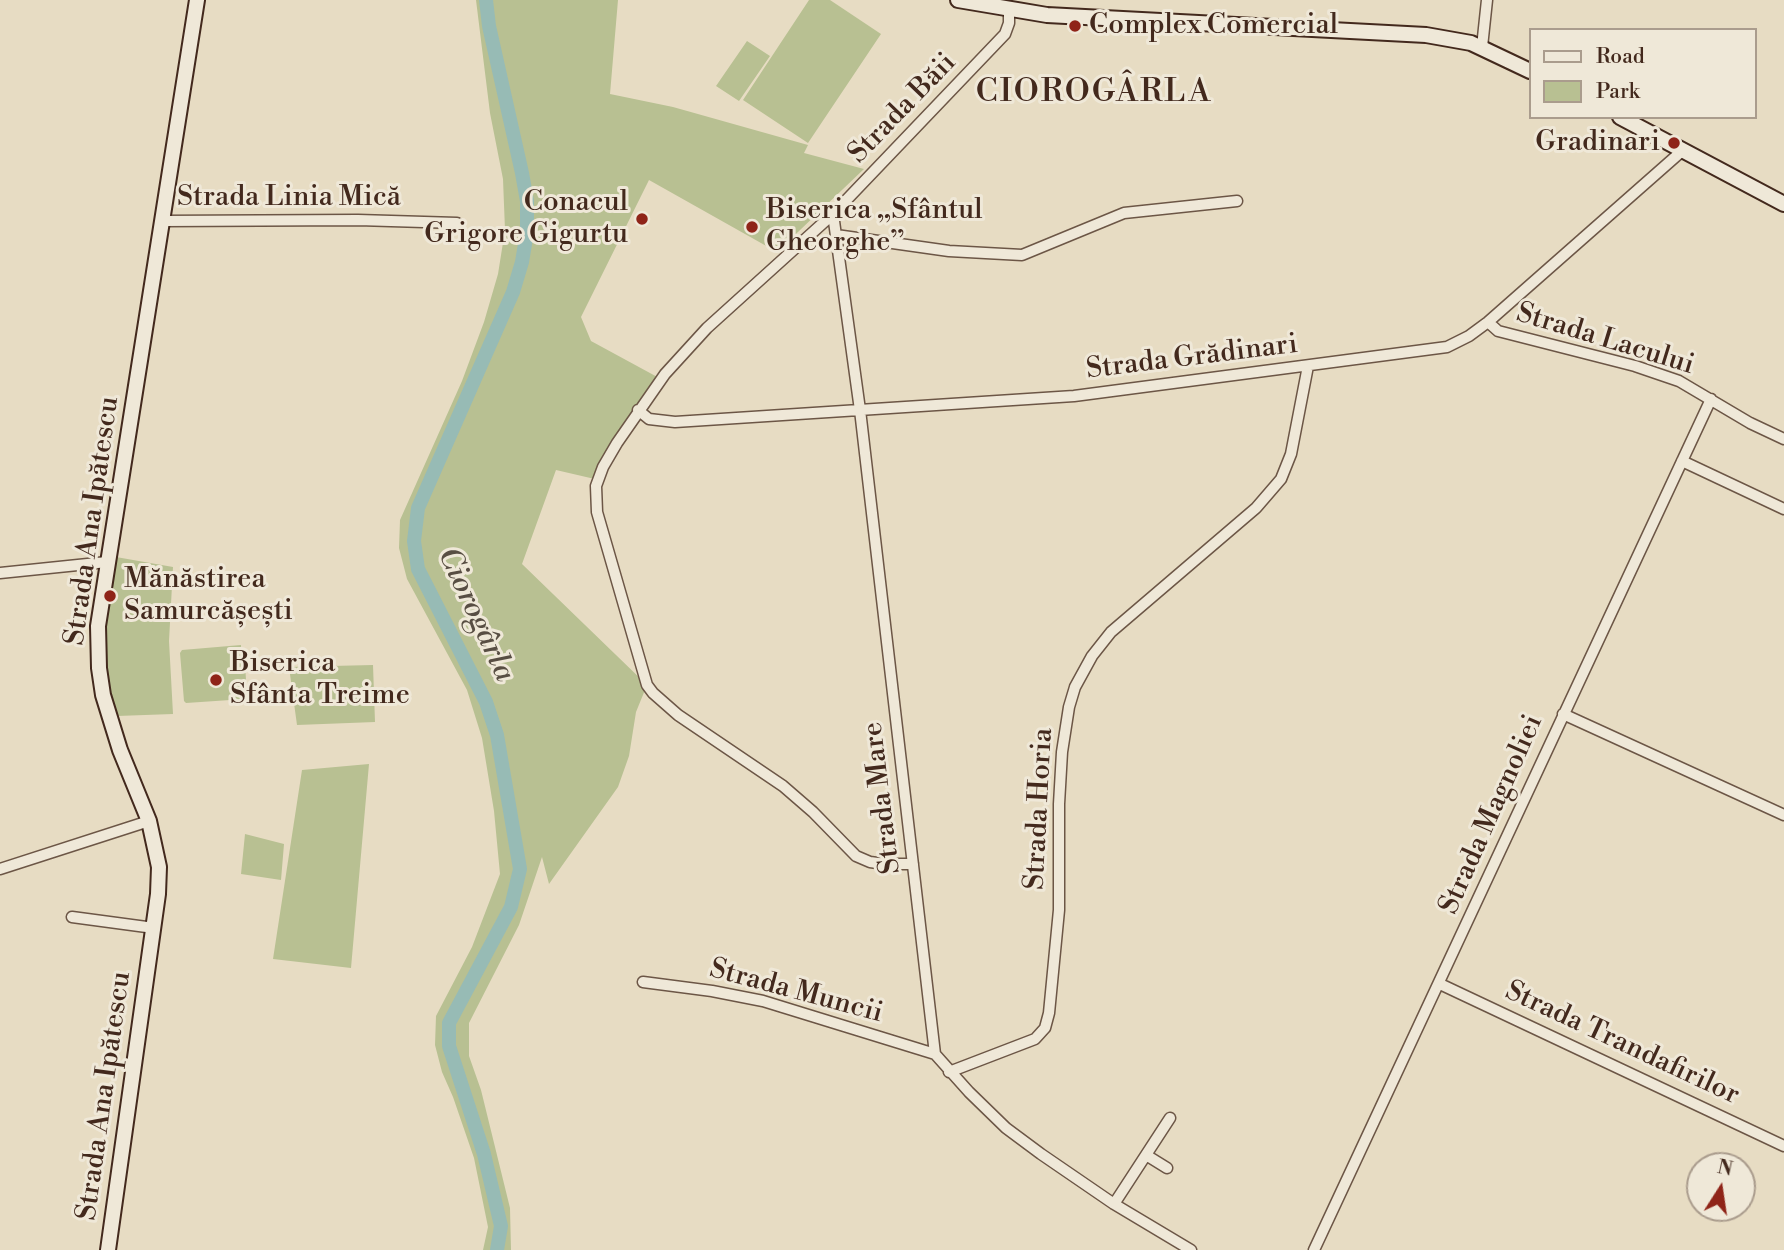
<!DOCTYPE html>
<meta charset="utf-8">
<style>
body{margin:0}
#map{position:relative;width:1784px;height:1250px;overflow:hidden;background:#e7dcc3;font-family:"Libre Bodoni",serif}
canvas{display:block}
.legend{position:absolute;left:1529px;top:28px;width:228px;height:91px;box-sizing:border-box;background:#efe8d8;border:2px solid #aa9c8d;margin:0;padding:9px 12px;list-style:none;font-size:21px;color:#43291d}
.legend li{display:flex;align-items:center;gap:14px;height:35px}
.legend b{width:35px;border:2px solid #aa9c8d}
.north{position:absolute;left:1686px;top:1152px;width:70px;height:70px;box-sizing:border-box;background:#efe8d8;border:2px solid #aa9c8d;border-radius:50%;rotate:12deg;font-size:19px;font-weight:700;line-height:28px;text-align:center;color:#43291d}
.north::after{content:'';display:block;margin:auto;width:24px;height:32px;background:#8f2418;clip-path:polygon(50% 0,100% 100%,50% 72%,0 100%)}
</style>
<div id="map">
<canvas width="1784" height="1250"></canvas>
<ul class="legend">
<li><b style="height:9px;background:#efe8d8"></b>Road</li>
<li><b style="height:19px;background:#b8c092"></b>Park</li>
</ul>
<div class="north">N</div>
</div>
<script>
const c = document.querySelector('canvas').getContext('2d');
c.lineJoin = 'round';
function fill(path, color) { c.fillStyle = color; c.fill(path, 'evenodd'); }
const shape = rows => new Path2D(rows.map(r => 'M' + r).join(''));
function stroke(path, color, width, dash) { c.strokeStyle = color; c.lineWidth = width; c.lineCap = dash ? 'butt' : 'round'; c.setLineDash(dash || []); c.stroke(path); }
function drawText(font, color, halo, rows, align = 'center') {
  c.font = font + ' "Libre Bodoni",serif'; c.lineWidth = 6; c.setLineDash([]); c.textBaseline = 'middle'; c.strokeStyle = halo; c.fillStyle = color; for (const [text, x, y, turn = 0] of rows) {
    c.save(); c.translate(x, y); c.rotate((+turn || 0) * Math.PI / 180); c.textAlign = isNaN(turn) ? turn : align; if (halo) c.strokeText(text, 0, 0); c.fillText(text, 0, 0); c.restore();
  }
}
const green = shape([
 [476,0,618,0,610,94,673,107,808,145,804,153,864,169,777,252,649,180,581,317,591,341,661,379,599,480,556,470,522,564,647,685,636,712,629,756,618,787,549,884,542,857,519,925,469,1023,469,1056,481,1090,510,1208,511,1250,483,1250,488,1227,474,1158,453,1097,442,1072,435,1045,436,1016,472,947,500,874,494,811,482,738,467,690,407,579,399,548,400,520,462,381,484,322,498,274,505,230,503,179,490,113],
 [809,0,830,0,881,34,808,143,743,100],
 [747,41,770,56,739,101,716,86],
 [116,557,173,567,169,641,173,714,117,716,107,690,105,671,106,630],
 [241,645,241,649,244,649,247,695,244,696,245,699,186,703,184,701,180,653,182,650],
 [373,665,375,722,297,725,289,667],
 [369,764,351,968,273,959,302,770],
 [245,834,284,844,281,880,241,874]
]);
const river = shape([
 [486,0,489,26,522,173,527,201,527,232,522,262,513,292,418,508,414,541,418,569,486,702,497,735,520,869,511,907,449,1023,449,1046,484,1154,501,1226,497,1250]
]);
const street = shape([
 [1482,47,1487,0],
 [833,214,860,410,935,1054,969,1092,1006,1128,1041,1154,1114,1204,1191,1250],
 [163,221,358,220,457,223],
 [836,235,949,251,1022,255,1124,213,1237,201],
 [1488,322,1498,331,1635,366,1679,381,1750,423,1784,439],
 [638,410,649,419,675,422,1074,396,1447,347,1469,336,1488,322,1682,151],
 [1682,461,1784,509],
 [0,573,107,562],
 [1563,714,1784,815],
 [913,864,885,864,870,862,856,856,813,812,783,786,678,715,653,693,647,685,597,512,596,486,603,467,617,443,665,374,707,328,833,214,1005,34,1009,23,1009,10],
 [0,869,149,821],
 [72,917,154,928],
 [643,982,712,991,763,1001,935,1054],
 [1440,984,1784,1146],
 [949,1072,1035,1039,1045,1028,1049,1013,1059,910,1059,804,1062,752,1069,707,1075,687,1092,656,1111,632,1256,508,1281,479,1291,454,1308,366],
 [1146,1155,1167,1168],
 [1114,1204,1170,1118],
 [1314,1250,1711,399]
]);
const secondary = shape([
 [958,0,1047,15,1426,35,1471,43,1530,71],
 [1620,117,1784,204],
 [108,1250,158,894,159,867,149,821,120,750,103,695,99,668,98,626,197,0]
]);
const markers = [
 [1075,26,7,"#8f2418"],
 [1674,143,7,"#8f2418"],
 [642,219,7,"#8f2418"],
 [752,227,7,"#8f2418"],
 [110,596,7,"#8f2418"],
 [216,680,7,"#8f2418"]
];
const poiNames = [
 ["Complex Comercial",1089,26],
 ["Gradinari",1660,143,"right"],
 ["Conacul",628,203,"right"],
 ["Grigore Gigurtu",628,235,"right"],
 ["Biserica „Sfântul",766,211],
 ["Gheorghe”",766,243],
 ["Mănăstirea",124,580],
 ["Samurcășești",124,612],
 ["Biserica",230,664],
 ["Sfânta Treime",230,696]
];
const streetNames = [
 ["Strada Băii",903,109,-46],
 ["Strada Linia Mică",289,198],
 ["Strada Lacului",1605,340,17],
 ["Strada Grădinari",1192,358,-7],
 ["Strada Ana Ipătescu",93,521,-82],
 ["Strada Mare",883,798,-97],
 ["Strada Horia",1040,809,-87],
 ["Strada Magnoliei",1492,815,-66],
 ["Strada Muncii",796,992,15],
 ["Strada Trandafirilor",1622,1044,25],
 ["Strada Ana Ipătescu",105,1096,-82]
];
const waterNames = [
 ["Ciorogârla",475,615,65]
];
const quarterNames = [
 ["CIOROGÂRLA",1094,93]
];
fill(green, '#b8c092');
stroke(river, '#97bbb5', 14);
stroke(street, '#6c5646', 13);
stroke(secondary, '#43291d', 18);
stroke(street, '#efe8d8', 10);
stroke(secondary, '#efe8d8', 14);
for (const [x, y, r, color] of markers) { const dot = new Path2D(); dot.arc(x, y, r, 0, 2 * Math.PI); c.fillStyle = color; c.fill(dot); stroke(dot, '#efe8d8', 2.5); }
drawText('28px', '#43291d', '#efe8d8', poiNames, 'left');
drawText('28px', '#43291d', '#efe8d8', streetNames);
drawText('italic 30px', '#584e43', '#efe8d8', waterNames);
c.letterSpacing = '2px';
drawText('32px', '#43291d', '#efe8d8', quarterNames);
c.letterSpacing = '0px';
</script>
